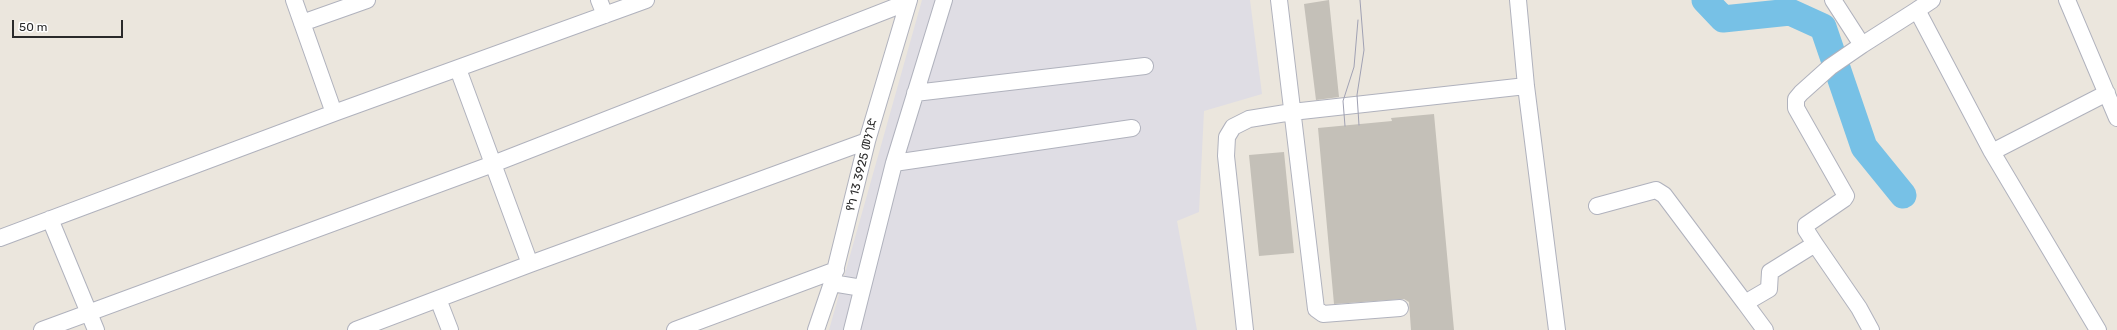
<!DOCTYPE html>
<meta charset="utf-8">
<style>
body{margin:0}
#map{position:relative;width:2117px;height:330px;overflow:hidden;background:#ebe6dd;font-family:Rubik,sans-serif}
canvas{display:block}
.scale{position:absolute;left:12px;top:20px;width:111px;height:18px;box-sizing:border-box;border:2px solid #2a2a2a;border-top:0;padding-left:5px;font-size:12px;line-height:14px;white-space:nowrap;color:#2a2a2a;-webkit-text-stroke:3px #fff;paint-order:stroke}
</style>
<div id="map">
<canvas width="2117" height="330"></canvas>
<div class="scale">50 m</div>
</div>
<script>
const c = document.querySelector('canvas').getContext('2d');
c.lineJoin = 'round';
function fill(path, color) { c.fillStyle = color; c.fill(path, 'evenodd'); }
const shape = rows => new Path2D(rows.map(r => 'M' + r).join(''));
function stroke(path, color, width, dash) { c.strokeStyle = color; c.lineWidth = width; c.lineCap = dash ? 'butt' : 'round'; c.setLineDash(dash || []); c.stroke(path); }
function drawText(font, color, halo, rows, align = 'center') {
  c.font = font + ' Rubik,"Noto Sans Ethiopic",sans-serif'; c.lineWidth = 4; c.setLineDash([]); c.textBaseline = 'middle'; c.strokeStyle = halo; c.fillStyle = color; for (const [text, x, y, turn = 0] of rows) {
    c.save(); c.translate(x, y); c.rotate((+turn || 0) * Math.PI / 180); c.textAlign = isNaN(turn) ? turn : align; if (halo) c.strokeText(text, 0, 0); c.fillText(text, 0, 0); c.restore();
  }
}
const industrial = shape([
 [922,0,1250,0,1262,94,1204,111,1199,212,1177,221,1197,330,829,330]
]);
const river = shape([
 [1705,0,1723,19,1790,12,1823,27,1864,147,1903,195]
]);
const building = shape([
 [1329,0,1339,97,1316,100,1304,4],
 [1434,114,1454,330,1411,330,1409,302,1404,299,1334,304,1318,128,1392,121,1391,118],
 [1284,152,1294,253,1259,256,1249,155]
]);
const minor = shape([
 [599,0,605,15],
 [1279,0,1316,309,1323,314,1400,308],
 [1518,0,1526,86,1557,330],
 [2067,0,2117,118],
 [1917,10,1932,0],
 [302,23,367,0],
 [1862,45,1917,10,1992,152,2107,93],
 [458,69,530,264],
 [915,93,1145,66],
 [334,113,646,0],
 [1992,152,2098,330],
 [894,163,1132,128],
 [1597,206,1656,190,1664,195,1745,303],
 [50,219,96,330],
 [0,238,334,113,294,0],
 [1815,244,1859,308,1871,330],
 [832,283,862,288],
 [438,299,450,330],
 [42,330,493,164,908,2],
 [356,330,530,264,867,141],
 [675,330,836,270],
 [816,330,832,283,867,141,909,0],
 [852,330,894,163,944,0],
 [1245,330,1226,156,1227,137,1233,127,1249,119,1292,112,1526,86],
 [1765,330,1745,303,1769,289,1770,272,1815,244,1806,230,1806,225,1844,199,1846,196,1796,108,1796,99,1801,93,1830,67,1862,45,1833,0]
]);
const tram = shape([
 [1359,125,1357,95,1364,50,1360,0],
 [1345,126,1343,101,1354,67,1358,20]
]);
const streetNames = [
 ["የካ 13 3925 መንገድ",862,165,-76]
];
fill(industrial, '#dfdde4');
stroke(river, '#77c1e6', 27);
fill(building, '#c4c0b8');
stroke(minor, '#b0b2bd', 18);
stroke(minor, '#fff', 16);
stroke(tram, '#a0a1b3', 1);
drawText('12px', '#2a2a2a', '#fff', streetNames);
</script>
